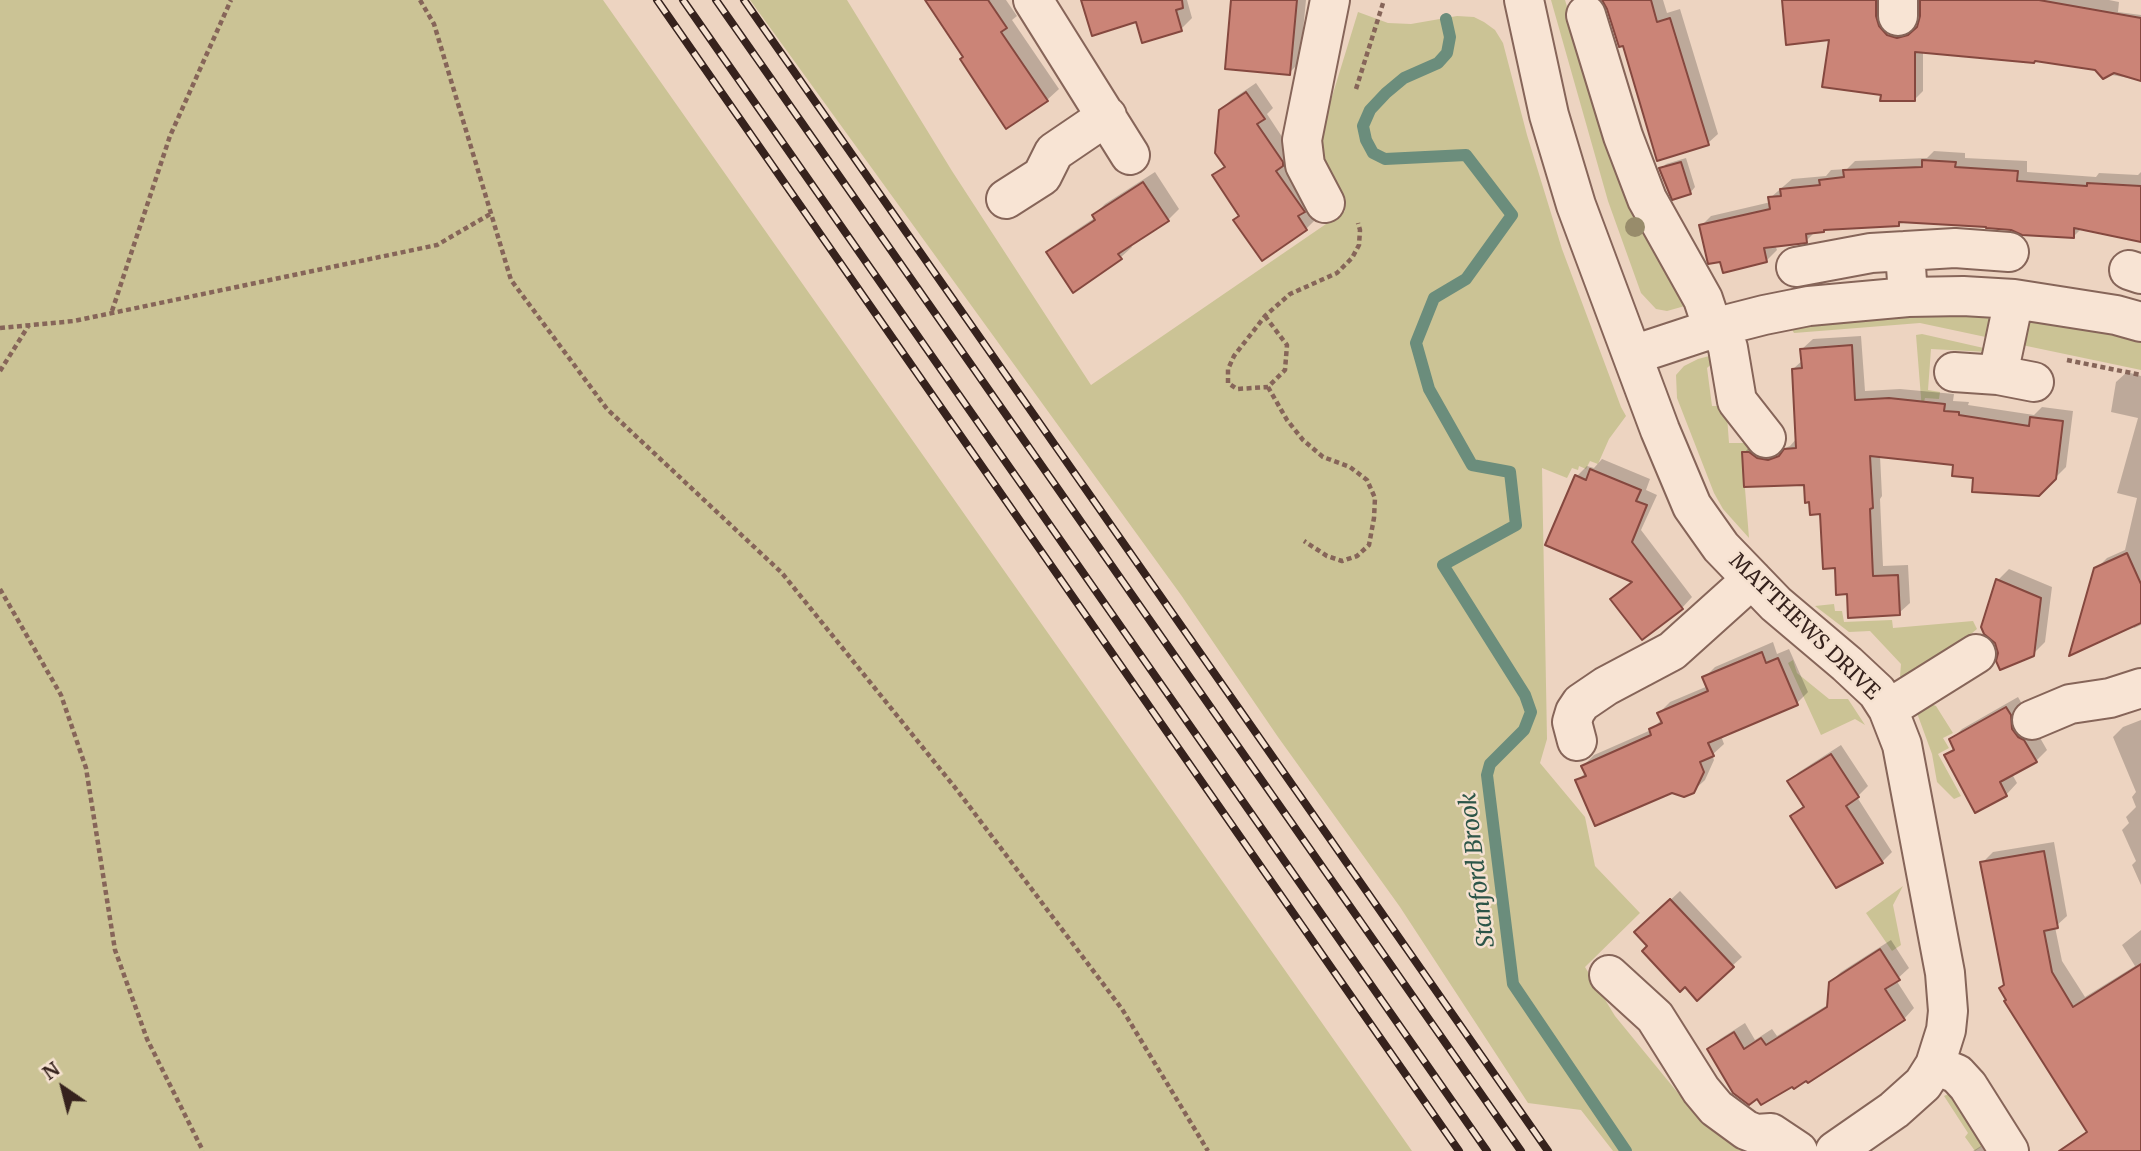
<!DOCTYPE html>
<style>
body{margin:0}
#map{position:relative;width:2141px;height:1151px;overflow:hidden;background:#edd4c1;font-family:Merriweather,serif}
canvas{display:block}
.north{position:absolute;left:28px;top:1053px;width:70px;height:70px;-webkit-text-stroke:5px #f5e1d0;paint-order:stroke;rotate:325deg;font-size:19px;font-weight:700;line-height:28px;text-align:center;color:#36221d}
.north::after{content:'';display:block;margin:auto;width:24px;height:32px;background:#36221d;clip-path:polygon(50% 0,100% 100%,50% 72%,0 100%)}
</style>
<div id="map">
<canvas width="2141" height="1151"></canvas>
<div class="north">N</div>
</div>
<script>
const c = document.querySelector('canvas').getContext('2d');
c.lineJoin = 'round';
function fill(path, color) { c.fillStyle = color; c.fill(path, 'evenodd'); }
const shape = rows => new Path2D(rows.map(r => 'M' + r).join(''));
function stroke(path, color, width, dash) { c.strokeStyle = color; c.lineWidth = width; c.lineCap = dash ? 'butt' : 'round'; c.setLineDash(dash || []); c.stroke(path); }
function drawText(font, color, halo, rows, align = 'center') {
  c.font = font + ' Merriweather,serif'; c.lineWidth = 5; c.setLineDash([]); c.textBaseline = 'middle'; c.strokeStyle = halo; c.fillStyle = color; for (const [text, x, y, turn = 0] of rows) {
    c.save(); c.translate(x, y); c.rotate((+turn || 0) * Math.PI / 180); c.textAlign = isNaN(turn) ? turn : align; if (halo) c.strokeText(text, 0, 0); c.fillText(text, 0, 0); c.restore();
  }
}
const green = shape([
 [0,0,603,0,1412,1151,0,1151],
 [750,0,847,0,952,171,1091,385,1345,211,1322,164,1320,146,1327,113,1358,12,1388,23,1411,24,1457,16,1474,17,1484,22,1495,30,1503,43,1527,135,1562,249,1621,407,1626,416,1609,439,1598,464,1590,461,1586,469,1579,466,1578,470,1572,468,1567,478,1542,468,1547,739,1540,763,1585,817,1595,866,1640,913,1585,967,1615,1016,1678,1093,1712,1128,1745,1151,1613,1151,1581,1110,1528,1103,1400,907,1278,737,1181,595],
 [1551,0,1565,0,1607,140,1692,304,1667,311,1656,309,1641,293,1608,201],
 [1871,314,1993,314,1995,339,1920,323,1794,333,1790,326],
 [2031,318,2141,339,2141,370,2022,345,2020,334],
 [1922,334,1988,349,1987,352,1931,349,1928,390,1940,392,1939,399,1925,398,1922,410,1916,335],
 [1713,355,1716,360,1707,368,1712,406,1718,406,1724,410,1727,416,1729,443,1751,443,1752,452,1742,452,1749,538,1723,509,1714,493,1677,398,1676,375,1684,366,1698,359],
 [1834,604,1835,611,1842,611,1844,622,1892,620,1893,628,1973,621,1977,629,1955,647,1910,674,1900,677,1901,664,1870,631,1849,632,1815,606],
 [1793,660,1797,673,1829,699,1848,699,1865,725,1855,719,1821,735,1788,663],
 [1929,703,1936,706,1953,733,1943,738,1949,748,1938,754,1961,796,1954,799,1937,782,1932,754,1917,713],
 [1903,886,1893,905,1901,945,1892,951,1866,913],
 [1950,1093,1984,1145,1975,1151,1965,1137,1968,1133,1944,1096]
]);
const shadow = shape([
 [927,0,1006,0,1017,16,1012,20,1059,89,1047,100,1007,127,965,56],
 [1083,0,1187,0,1192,18,1181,29,1137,20],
 [1233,0,1306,0,1300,62,1289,73],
 [1608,0,1663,0,1667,13,1680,9,1718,134,1708,143,1624,44],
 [1929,0,2109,0,2119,2,2118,12,2141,15,2141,80,2100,73,2096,68,2016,56,1923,51,1923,91,1914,100,1824,85,1925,45],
 [1256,83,1273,108,1267,114,1292,152,1316,219,1306,229,1241,215,1214,175,1225,165,1221,110,1231,100],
 [1934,151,1965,153,1965,158,2027,161,2027,172,2096,177,2099,173,2138,175,2141,172,2141,239,2082,228,2073,237,2012,229,1902,221,1899,224,1826,228,1816,231,1806,241,1775,245,1777,250,1766,261,1721,260,1701,226,1711,216,1771,202,1770,198,1792,179,1826,176,1831,170,1847,169,1855,161,1927,158],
 [1686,158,1695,187,1690,193,1661,169,1666,164],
 [1155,172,1179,209,1168,220,1130,244,1132,247,1120,258,1049,252,1060,241,1096,217,1094,215,1105,204],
 [1861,336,1865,391,1900,389,1954,394,1953,401,1969,402,1968,405,2034,415,2042,407,2073,411,2066,467,2039,494,1975,476,1955,463,1880,456,1882,496,1880,499,1883,566,1908,565,1910,603,1899,613,1848,592,1837,566,1822,512,1806,483,1744,453,1754,442,1780,450,1790,446,1797,438,1793,369,1803,360,1802,349,1813,339],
 [2127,372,2141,376,2141,625,2134,628,2096,569,2107,558,2125,550,2137,498,2117,493,2138,418,2111,412,2116,382],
 [1602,459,1650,479,1646,490,1657,495,1641,530,1692,597,1682,608,1612,599,1634,580,1577,476,1587,466,1594,468],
 [2009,569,2052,587,2045,642,2033,654,2000,652,1996,642,1998,580],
 [1773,642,1777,654,1789,649,1808,692,1797,703,1721,736,1724,744,1712,755,1714,760,1705,780,1693,791,1672,791,1577,781,1586,772,1583,766,1594,755,1651,730,1662,719,1659,713,1670,702,1708,686,1704,678,1715,667],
 [2018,697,2022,704,2023,717,2035,729,2047,750,2036,761,2012,774,2017,783,2006,795,1947,756,1955,747,1951,740,1962,729],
 [2141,720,2141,885,2132,865,2136,861,2122,830,2129,823,2126,817,2136,807,2132,797,2136,792,2113,737,2123,727],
 [1841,745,1868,786,1857,797,1892,852,1882,862,1792,816,1804,805,1789,781,1799,772],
 [2054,842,2067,916,2055,927,2062,961,2085,997,2135,966,2122,945,2141,930,2141,1151,2100,1151,2006,984,1982,863,1993,852],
 [1680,891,1742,957,1732,966,1649,946,1646,923],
 [1891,940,1909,968,1896,980,1914,1008,1904,1019,1808,1081,1709,1049,1720,1039,1745,1023,1755,1040,1772,1029,1777,1036,1829,1004,1830,982,1841,972],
 [1992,1144,1997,1151,1973,1151,1981,1146,1984,1150]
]);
const stream = shape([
 [1446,19,1450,37,1447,53,1438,63,1404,78,1386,93,1370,110,1363,126,1366,140,1373,153,1385,159,1466,155,1512,215,1466,279,1434,298,1416,343,1429,389,1472,465,1510,472,1516,525,1443,565,1525,695,1531,712,1524,730,1490,764,1487,775,1513,984,1626,1151]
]);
const building = shape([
 [925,0,988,0,1007,28,1001,32,1048,101,1006,129,960,59,963,57,925,0],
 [1081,0,1182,0,1183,8,1176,10,1182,31,1142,43,1136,22,1092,36,1081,0],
 [1231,0,1297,0,1290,75,1225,69,1231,0],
 [1602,0,1651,0,1657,22,1670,18,1709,145,1657,161,1623,46,1619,47,1607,9,1602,0],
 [1782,0,1876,0,1876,16,1879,26,1887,35,1897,38,1908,35,1917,27,1920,16,1920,0,2039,0,2141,18,2141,81,2114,73,2103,79,2095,70,2035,61,2034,63,1915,52,1915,101,1880,101,1881,95,1822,87,1829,40,1786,45,1782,0],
 [1246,92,1265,119,1257,124,1283,162,1283,166,1276,171,1305,212,1298,216,1307,230,1262,261,1233,220,1239,216,1212,175,1225,167,1215,153,1219,110,1246,92],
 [1922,160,1956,162,1955,167,2018,171,2017,181,2087,186,2087,183,2141,186,2141,242,2074,228,2074,238,2022,235,2011,230,1986,228,1986,227,1899,222,1899,226,1824,230,1824,232,1806,234,1807,243,1764,248,1767,262,1723,273,1720,262,1708,264,1699,225,1770,209,1768,197,1781,196,1780,189,1820,185,1819,180,1844,177,1843,170,1922,167,1922,160],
 [1681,162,1691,194,1672,200,1659,168,1681,162],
 [1143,182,1169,221,1118,254,1122,259,1073,293,1046,252,1095,220,1092,215,1143,182],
 [1852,345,1855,400,1889,398,1945,404,1944,411,1959,412,1959,415,2029,426,2030,417,2063,421,2056,479,2039,496,1972,492,1973,478,1952,476,1953,465,1870,456,1873,508,1870,509,1873,576,1898,575,1900,615,1848,618,1847,594,1836,595,1835,568,1823,569,1820,514,1810,515,1809,502,1805,503,1804,485,1744,487,1742,452,1749,452,1757,458,1768,460,1779,456,1784,449,1796,448,1792,369,1802,368,1800,349,1852,345],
 [1590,469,1641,490,1636,501,1647,505,1632,542,1683,609,1642,640,1610,599,1632,582,1545,545,1575,475,1586,480,1590,469],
 [2127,553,2141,584,2141,623,2069,656,2094,568,2127,553],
 [1996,579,2041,598,2034,656,2000,670,1996,661,1998,653,1995,643,1984,634,1981,627,1996,579],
 [1762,652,1766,663,1778,658,1798,705,1708,743,1714,756,1700,762,1704,772,1694,793,1684,797,1672,793,1595,826,1575,780,1586,776,1581,766,1651,735,1649,729,1662,723,1657,713,1708,691,1702,677,1762,652],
 [2006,707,2011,715,2012,729,2018,737,2024,740,2037,762,2000,782,2007,796,1975,813,1944,755,1954,750,1949,739,2006,707],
 [1831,754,1859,797,1846,806,1883,863,1836,888,1790,816,1804,807,1787,781,1831,754],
 [2044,851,2058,928,2044,931,2052,972,2073,1007,2141,964,2141,1151,2059,1151,2087,1132,2004,1001,2006,1000,1999,988,2004,985,1980,862,2044,851],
 [1670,899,1734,967,1697,1001,1685,987,1680,992,1642,951,1647,946,1634,932,1670,899],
 [1880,949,1900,980,1885,989,1905,1020,1808,1083,1806,1081,1794,1089,1792,1087,1761,1105,1757,1099,1749,1105,1733,1093,1707,1049,1734,1032,1744,1049,1761,1038,1766,1045,1827,1007,1829,982,1880,949]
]);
const path = shape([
 [420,0,434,24,511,280,607,409,782,573,957,790,1122,1009,1208,1151],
 [1356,89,1384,0],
 [112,311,170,136,231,0],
 [1265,316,1287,345,1285,370,1268,387,1237,389,1228,383,1228,369,1234,356,1265,316,1290,294,1337,273,1352,258,1359,245,1360,230,1358,223],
 [0,328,74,321,437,245,492,213],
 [2067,360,2141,375],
 [0,371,29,325],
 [1268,387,1287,420,1303,440,1323,457,1350,467,1367,480,1375,498,1374,518,1369,545,1357,556,1342,561,1327,556,1304,541],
 [0,589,61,695,86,768,115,950,147,1039,203,1151]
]);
const minor = shape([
 [1033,0,1130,155],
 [1524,0,1549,115,1576,205,1660,430,1692,506,1721,547,1776,604,1847,664,1877,692,1888,709,1902,745,1945,973,1948,1011,1946,1030,1935,1065,1923,1084,1894,1110,1835,1151],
 [1586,15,1623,136,1647,199,1703,299,1713,329],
 [1898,16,1898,0],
 [1006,199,1042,176,1054,152,1107,116],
 [1325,203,1305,165,1302,140,1330,0],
 [1905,251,1955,248,2009,252],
 [1796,267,1871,253,1905,251,1908,297],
 [2129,270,2141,274],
 [1721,326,1728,348,1737,401,1766,438],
 [1633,355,1721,326,1764,315,1809,306,1908,297,1963,296,2014,299,2116,315,2141,322],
 [1954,372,1998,375,2034,382],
 [1998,375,2014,299],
 [1888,709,1976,654],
 [2032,720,2070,704,2110,698,2141,688],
 [1577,741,1572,722,1575,712,1581,703,1606,686,1672,651,1752,579],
 [1609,975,1655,1017,1701,1090,1716,1108,1746,1130,1756,1134,1771,1133,1798,1151],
 [1935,1065,1957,1074,1968,1086,2009,1151]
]);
const rail = shape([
 [657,0,1459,1151],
 [683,0,1487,1151],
 [716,0,1521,1151],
 [744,0,1548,1151]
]);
const trees = [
 [1635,227]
];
const streetNames = [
 ["MATTHEWS DRIVE",1804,627,44]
];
const waterNames = [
 ["Stanford Brook",1478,870,-97]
];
fill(green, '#cbc395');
fill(shadow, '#0003');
stroke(stream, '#6b8d7c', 12);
fill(building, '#cb8477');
stroke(building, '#85483f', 2);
stroke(minor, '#866559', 42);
stroke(path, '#866559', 4.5, [5, 3.5]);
stroke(minor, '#f8e4d4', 38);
stroke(rail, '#36221d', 8);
stroke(rail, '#f5e1d0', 5, [16]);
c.fillStyle = '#988c6b';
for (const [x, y] of trees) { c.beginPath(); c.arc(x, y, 10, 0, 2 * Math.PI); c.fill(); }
drawText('21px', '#36221d', '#f5e1d0', streetNames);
drawText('italic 23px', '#2c5548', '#f5e1d0', waterNames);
</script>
